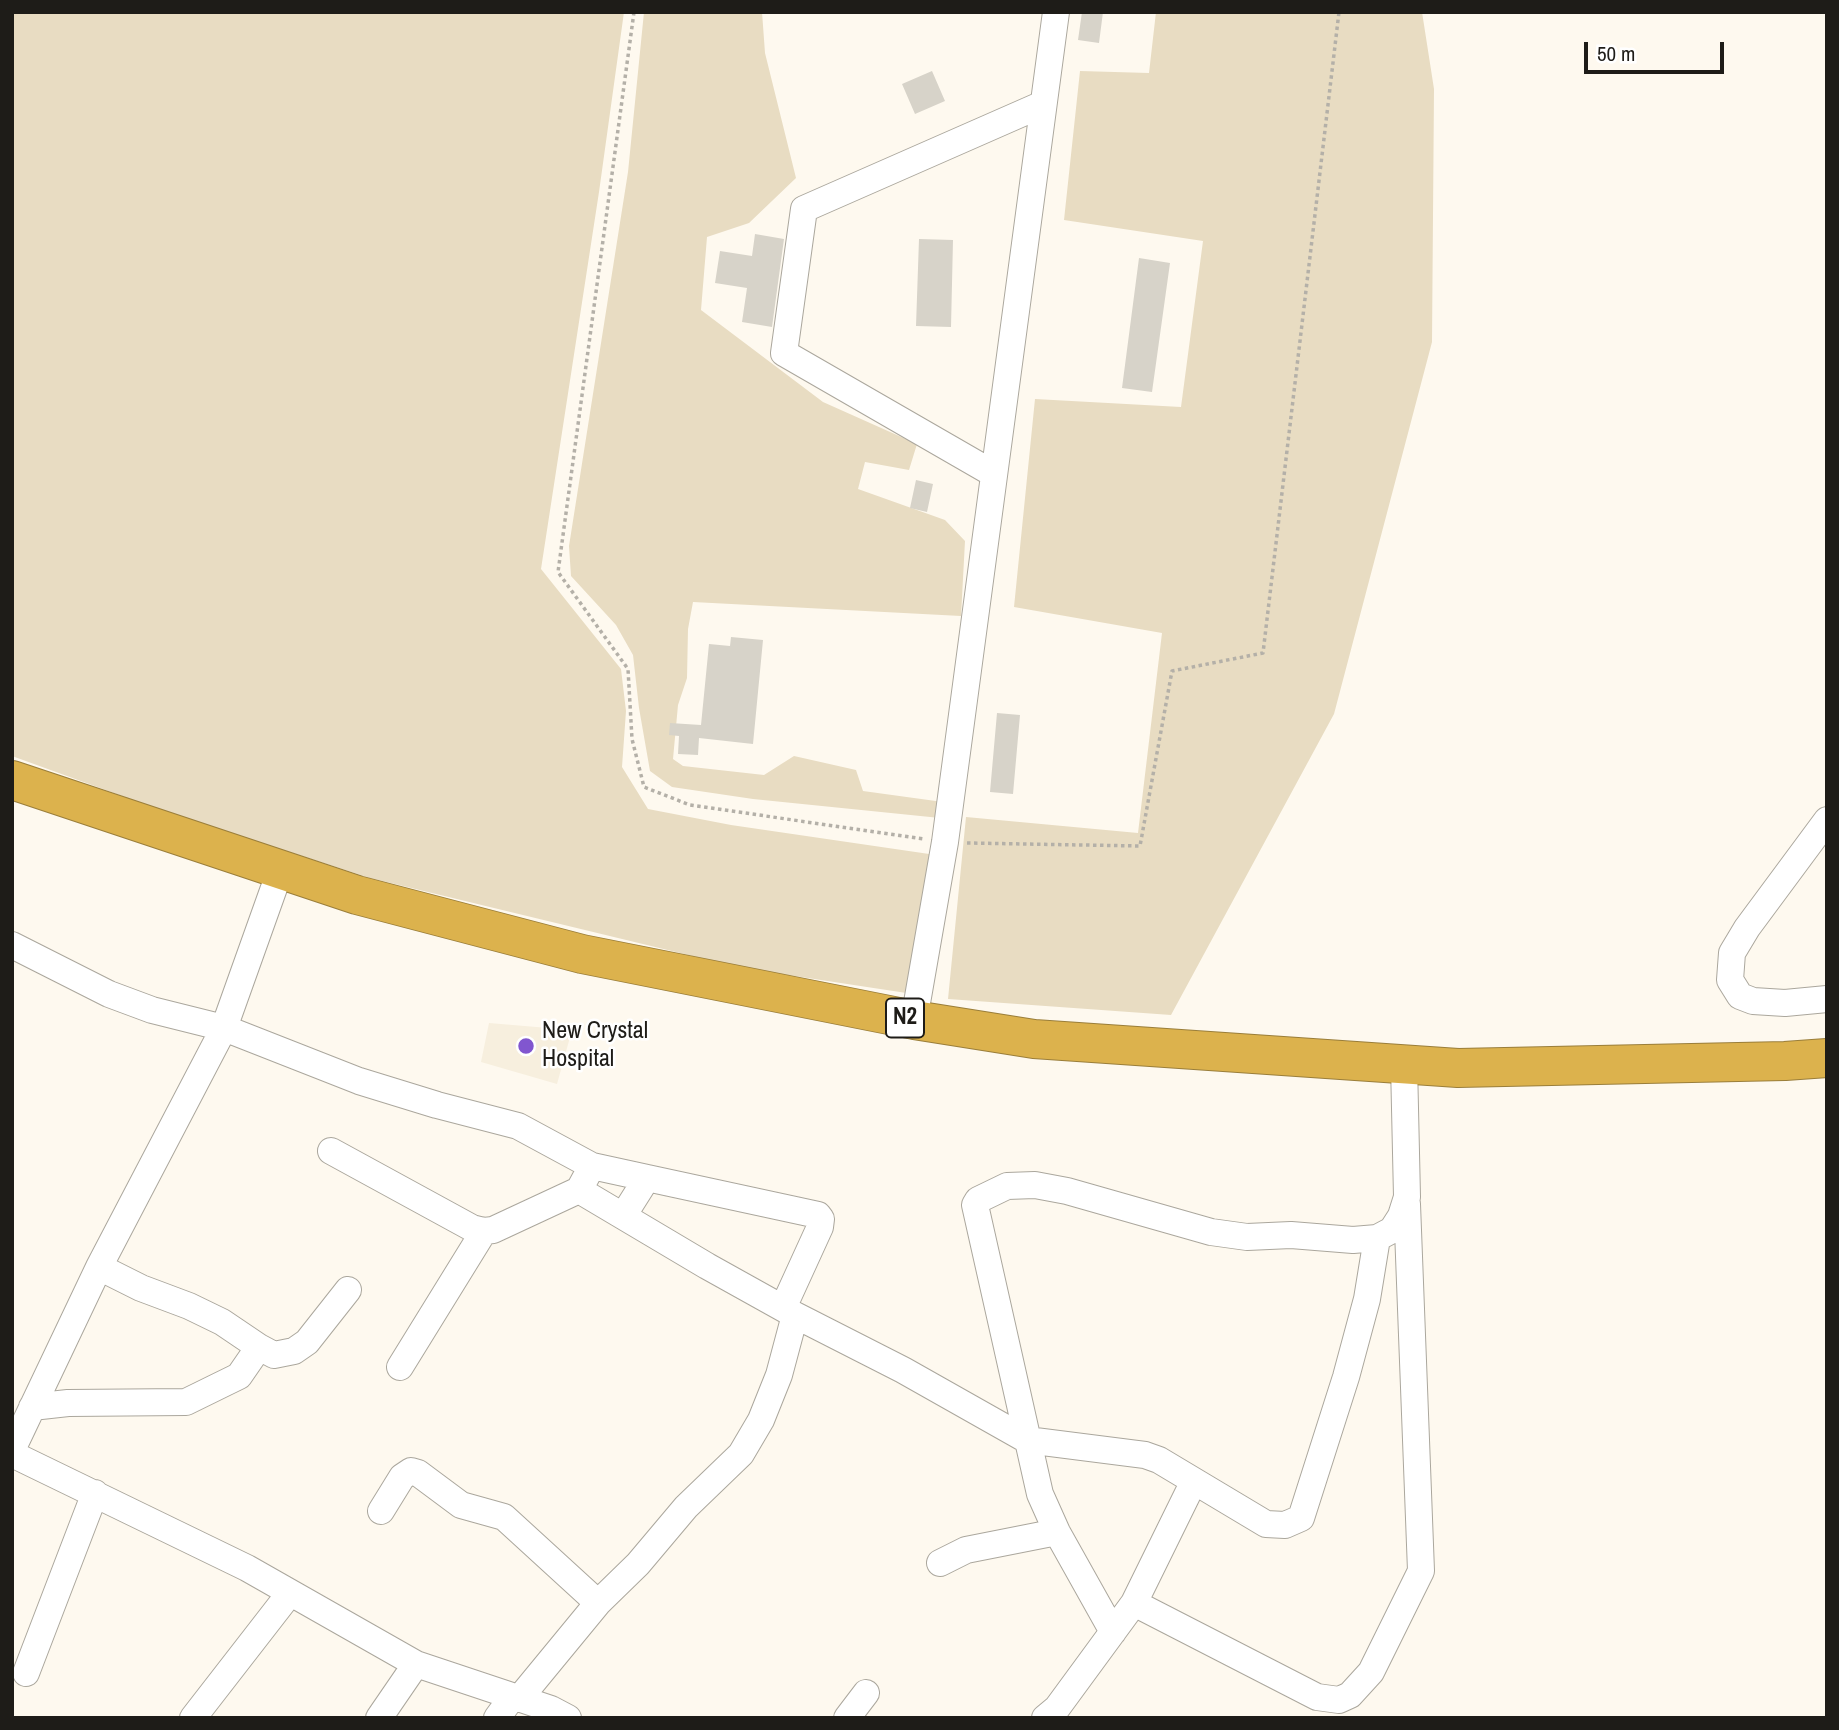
<!DOCTYPE html>
<style>
body{margin:0}
#map{position:relative;width:1839px;height:1730px;overflow:hidden;background:#fef9ef;font-family:"Archivo Narrow",sans-serif}
canvas{display:block}
.frame{position:absolute;inset:0;border:14px solid #1e1c18;pointer-events:none}
.scale{position:absolute;left:1584px;top:42px;width:140px;height:32px;box-sizing:border-box;border:4px solid #1e1c18;border-top:0;padding-left:9px;font-size:21px;line-height:24px;white-space:nowrap;color:#1e1c18;-webkit-text-stroke:5px #fff;paint-order:stroke}
</style>
<div id="map">
<canvas width="1839" height="1730"></canvas>
<div class="frame"></div>
<div class="scale">50 m</div>
</div>
<script>
const c = document.querySelector('canvas').getContext('2d');
c.lineJoin = 'round';
function fill(path, color) { c.fillStyle = color; c.fill(path, 'evenodd'); }
const shape = rows => new Path2D(rows.map(r => 'M' + r).join(''));
function stroke(path, color, width, dash) { c.strokeStyle = color; c.lineWidth = width; c.lineCap = dash ? 'butt' : 'round'; c.setLineDash(dash || []); c.stroke(path); }
function drawText(font, color, halo, rows, align = 'center') {
  c.font = font + ' "Archivo Narrow",sans-serif'; c.lineWidth = 5; c.setLineDash([]); c.textBaseline = 'middle'; c.strokeStyle = halo; c.fillStyle = color; for (const [text, x, y, turn = 0] of rows) {
    c.save(); c.translate(x, y); c.rotate((+turn || 0) * Math.PI / 180); c.textAlign = isNaN(turn) ? turn : align; if (halo) c.strokeText(text, 0, 0); c.fillText(text, 0, 0); c.restore();
  }
}
const built = shape([
 [489,1023,572,1030,557,1084,481,1062]
]);
const green = shape([
 [12,12,624,12,599,192,541,569,621,669,626,711,622,767,648,809,731,825,936,855,913,994,742,968,370,878,166,812,12,756],
 [644,12,762,12,765,53,796,178,749,223,707,237,701,310,823,402,917,444,909,470,865,462,858,489,945,520,965,541,961,616,693,602,688,629,687,678,678,705,673,759,683,766,764,775,794,756,856,770,863,791,943,802,940,818,753,799,672,787,650,771,639,708,633,655,616,625,571,576,569,546,628,172],
 [1156,12,1422,12,1434,89,1432,342,1334,714,1171,1015,948,999,966,817,1138,833,1162,633,1014,607,1035,399,1181,407,1203,241,1064,220,1080,71,1149,73]
]);
const building = shape([
 [1082,12,1103,12,1099,43,1078,40],
 [932,71,945,101,915,114,902,84],
 [755,234,784,239,772,327,742,322,747,288,715,283,720,251,752,256],
 [919,239,953,240,951,327,916,326],
 [1139,258,1170,263,1152,392,1122,388],
 [916,480,933,484,927,512,910,508],
 [731,637,763,640,753,744,699,738,698,755,678,754,679,736,669,735,670,723,701,725,709,644,730,646],
 [997,713,1020,715,1013,794,990,792]
]);
const path = shape([
 [634,12,558,572,628,669,632,739,644,787,690,805,924,839],
 [967,843,1140,846,1172,671,1263,653,1339,12]
]);
const minor = shape([
 [994,474,784,353,804,209,1043,104],
 [1827,820,1747,928,1732,953,1730,980,1740,996,1753,1001,1785,1003,1827,999],
 [12,945,109,994,152,1010,224,1028,359,1081,437,1105,518,1126,592,1166,579,1190,707,1266,795,1315,903,1370,1027,1440,1145,1455,1159,1460,1266,1524,1285,1525,1301,1518,1346,1377,1367,1299,1377,1238],
 [914,1020,945,842,1056,12],
 [331,1151,472,1228,484,1231,493,1230,579,1190],
 [592,1166,647,1178],
 [623,1216,647,1178,818,1215,821,1219,820,1227,783,1308],
 [99,1267,141,1288,189,1306,222,1322,259,1347],
 [400,1367,484,1231],
 [32,1407,68,1403,186,1402,239,1376,259,1347,274,1355,294,1351,307,1342,348,1290],
 [12,1450,99,1267,224,1028,280,871],
 [12,1454,247,1568,416,1664],
 [381,1511,402,1477,411,1471,418,1473,461,1505,504,1517,598,1603],
 [940,1563,966,1550,1057,1532],
 [1134,1603,1317,1697,1339,1700,1350,1695,1371,1672,1421,1571,1407,1204],
 [1113,1632,1057,1532,1040,1494,975,1205,978,1200,1007,1186,1035,1185,1067,1191,1211,1232,1247,1237,1291,1235,1353,1240,1377,1238,1392,1230,1401,1216,1407,1197,1404,1064],
 [26,1673,95,1493],
 [519,1699,598,1603,638,1564,686,1507,741,1454,761,1420,779,1375,795,1315],
 [193,1718,290,1593],
 [379,1718,416,1664,551,1709,568,1718],
 [497,1718,513,1696],
 [847,1718,866,1693],
 [1045,1718,1057,1708,1134,1603,1194,1481]
]);
const highway = shape([
 [12,780,357,895,582,954,914,1020,1034,1039,1458,1068,1785,1061,1827,1058]
]);
const markers = [
 [526,1046,9,"#8156cf"]
];
const shields = [
 [905,1018,38]
];
const shieldNames = [
 ["N2",905,1018]
];
const poiNames = [
 ["New Crystal",542,1032],
 ["Hospital",542,1060]
];
fill(built, '#f7efde');
fill(green, '#e8dcc2');
fill(building, '#d7d3c9');
stroke(minor, '#aba79d', 28);
stroke(highway, '#9a7e3a', 40);
stroke(path, '#b4b0a8', 3.5, [3.5, 3.5]);
stroke(minor, '#fff', 26);
stroke(highway, '#dcb24d', 38);
for (const [x, y, r, color] of markers) { const dot = new Path2D(); dot.arc(x, y, r, 0, 2 * Math.PI); c.fillStyle = color; c.fill(dot); stroke(dot, '#fff', 2.5); }
for (const [x, y, w] of shields) { const box = new Path2D(); box.roundRect(x - w / 2, y - 19.5, w, 39, 5); c.fillStyle = '#fff'; c.fill(box); stroke(box, '#1e1c18', 2); }
drawText('bold 23px', '#1e1c18', null, shieldNames);
drawText('24px', '#1e1c18', '#fff', poiNames, 'left');
</script>
